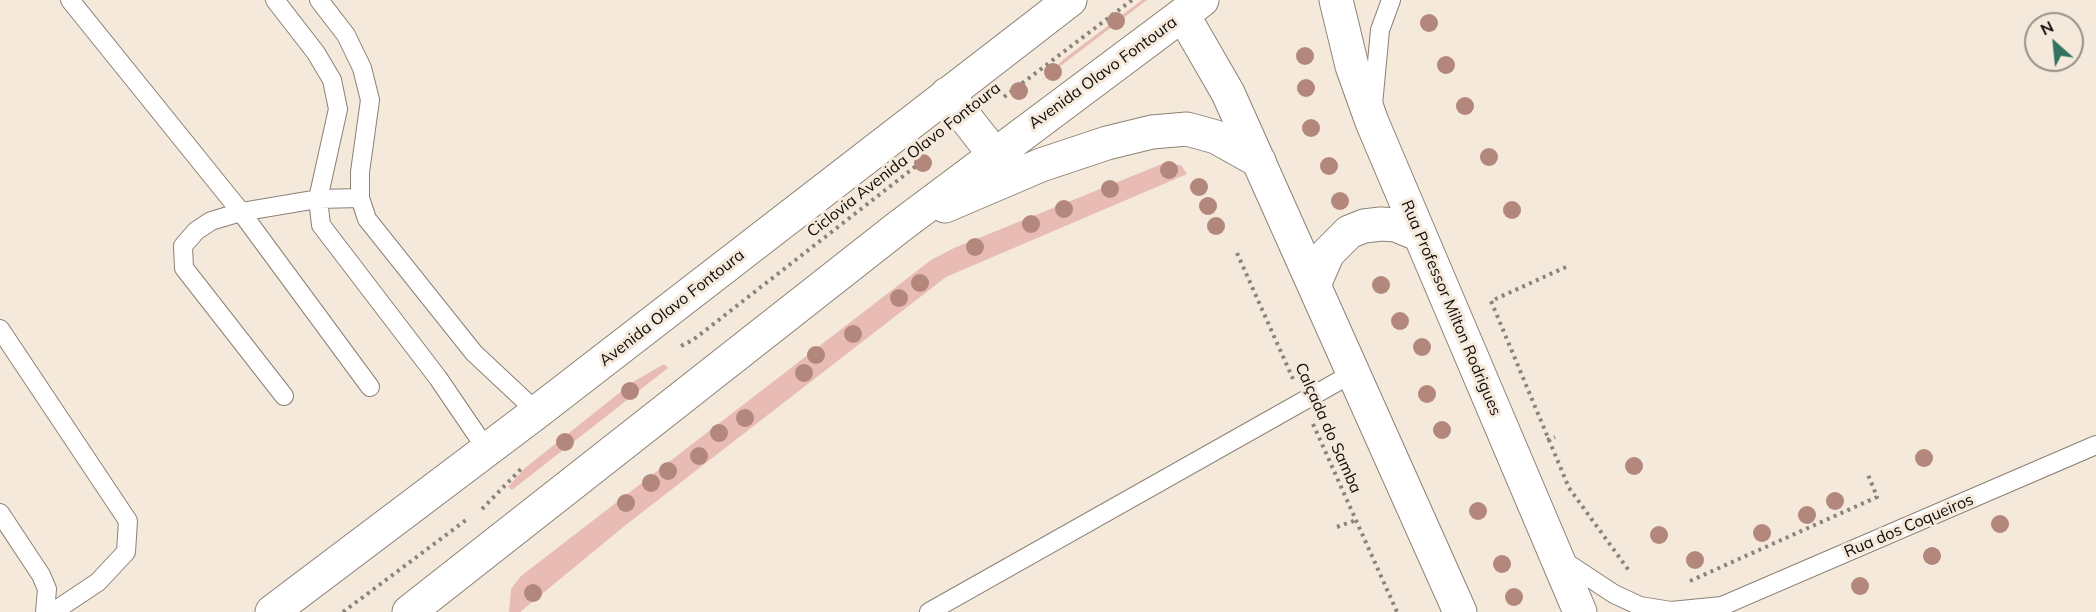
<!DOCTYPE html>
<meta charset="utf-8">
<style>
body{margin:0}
#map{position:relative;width:2096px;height:612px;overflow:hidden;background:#f4e9db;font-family:Mulish,sans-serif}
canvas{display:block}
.north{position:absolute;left:2024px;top:12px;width:60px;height:60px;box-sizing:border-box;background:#f4e9db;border:2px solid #989086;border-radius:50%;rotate:333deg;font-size:16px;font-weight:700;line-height:24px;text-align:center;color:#0f0b07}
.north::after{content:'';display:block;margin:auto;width:21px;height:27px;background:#317261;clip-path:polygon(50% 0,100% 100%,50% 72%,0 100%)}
</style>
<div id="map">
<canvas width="2096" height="612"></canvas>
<div class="north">N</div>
</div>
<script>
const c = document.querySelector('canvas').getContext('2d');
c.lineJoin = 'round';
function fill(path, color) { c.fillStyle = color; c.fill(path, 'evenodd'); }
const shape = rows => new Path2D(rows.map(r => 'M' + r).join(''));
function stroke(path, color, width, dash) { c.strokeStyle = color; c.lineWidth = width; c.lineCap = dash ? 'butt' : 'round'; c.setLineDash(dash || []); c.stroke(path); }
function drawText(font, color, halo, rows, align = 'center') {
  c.font = font + ' Mulish,sans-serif'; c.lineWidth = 6; c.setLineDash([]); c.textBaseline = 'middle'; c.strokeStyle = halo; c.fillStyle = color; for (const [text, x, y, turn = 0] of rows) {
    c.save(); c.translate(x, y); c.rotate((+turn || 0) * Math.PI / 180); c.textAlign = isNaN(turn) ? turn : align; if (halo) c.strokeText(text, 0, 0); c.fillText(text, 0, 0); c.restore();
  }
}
const green = shape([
 [1142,0,1147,0,1041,81,1064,59],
 [1162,164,1181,165,1187,174,946,277,627,524,520,612,509,612,511,589,521,576,931,260,954,248],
 [664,364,668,368,512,490,508,487,525,468,633,382]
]);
const path = shape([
 [1004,97,1132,0],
 [1237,253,1293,379],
 [1566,267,1491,301,1569,488,1630,572],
 [681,346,693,340,920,163],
 [1313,424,1397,612],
 [1547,440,1555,437],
 [482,509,521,469],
 [1337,527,1356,520],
 [1690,581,1877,497,1867,472],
 [343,612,466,520]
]);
const service = shape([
 [70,0,241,212,370,387],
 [275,0,316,53,332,80,338,109,318,199,321,225,438,378,487,450],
 [319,0,346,35,362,68,370,100,360,172,360,198,367,219,474,353,537,412],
 [1373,105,1380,30,1391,0],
 [0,329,128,521,126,552,98,582,53,612],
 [284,396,184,268,183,246,196,231,211,221,241,212,318,199,360,198],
 [0,513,41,575,47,589,45,612],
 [1561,559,1614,594,1640,606,1671,611,1722,606],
 [929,612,1353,373],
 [1715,612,1722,606,2096,445]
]);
const tertiary = shape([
 [1336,0,1352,66,1372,122,1580,612],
 [1183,15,1228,93,1460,612],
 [1314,285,1328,253,1349,232,1364,226,1381,224,1396,225,1420,235]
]);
const primary = shape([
 [947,94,994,154],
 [945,206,1041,165,1107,143,1152,132,1187,129,1216,137,1259,161],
 [272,612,537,412,1070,0],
 [409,612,900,226,1202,0]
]);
const trees = [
 [1116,21],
 [1429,23],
 [1305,56],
 [1446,65],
 [1053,72],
 [1306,88],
 [1019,91],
 [1465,106],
 [1311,128],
 [1489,157],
 [923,163],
 [1329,166],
 [1169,170],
 [1199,187],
 [1110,189],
 [1340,201],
 [1208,206],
 [1064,209],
 [1512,210],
 [1031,224],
 [1216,226],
 [975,247],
 [920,283],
 [1381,285],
 [899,298],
 [1400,321],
 [853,334],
 [1422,347],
 [816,355],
 [804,373],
 [630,391],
 [1427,394],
 [745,418],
 [1442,430],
 [719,433],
 [565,442],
 [699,456],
 [1924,458],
 [1634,466],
 [668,471],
 [651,483],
 [1835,501],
 [626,503],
 [1478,511],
 [1807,515],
 [2000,524],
 [1762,533],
 [1659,535],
 [1932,556],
 [1695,560],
 [1502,564],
 [1860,586],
 [533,593],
 [1514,597]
];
const streetNames = [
 ["Avenida Olavo Fontoura",1103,73,-36],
 ["Ciclovia Avenida Olavo Fontoura",904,160,-38],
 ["Avenida Olavo Fontoura",672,308,-38],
 ["Rua Professor Milton Rodrigues",1451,308,67],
 ["Calçada do Samba",1328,428,66],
 ["Rua dos Coqueiros",1909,526,-23]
];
fill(green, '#e8bcb4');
stroke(service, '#8c8175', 20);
stroke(tertiary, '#8c8175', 35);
stroke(primary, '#8c8175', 35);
stroke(path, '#8c847a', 4, [3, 4.5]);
stroke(service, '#fff', 18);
stroke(tertiary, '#fff', 33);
stroke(primary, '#fff', 33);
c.fillStyle = '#b3877b';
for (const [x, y] of trees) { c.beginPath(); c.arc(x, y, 9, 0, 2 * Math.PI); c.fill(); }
drawText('16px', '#0f0b07', '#f4e9db', streetNames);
</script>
